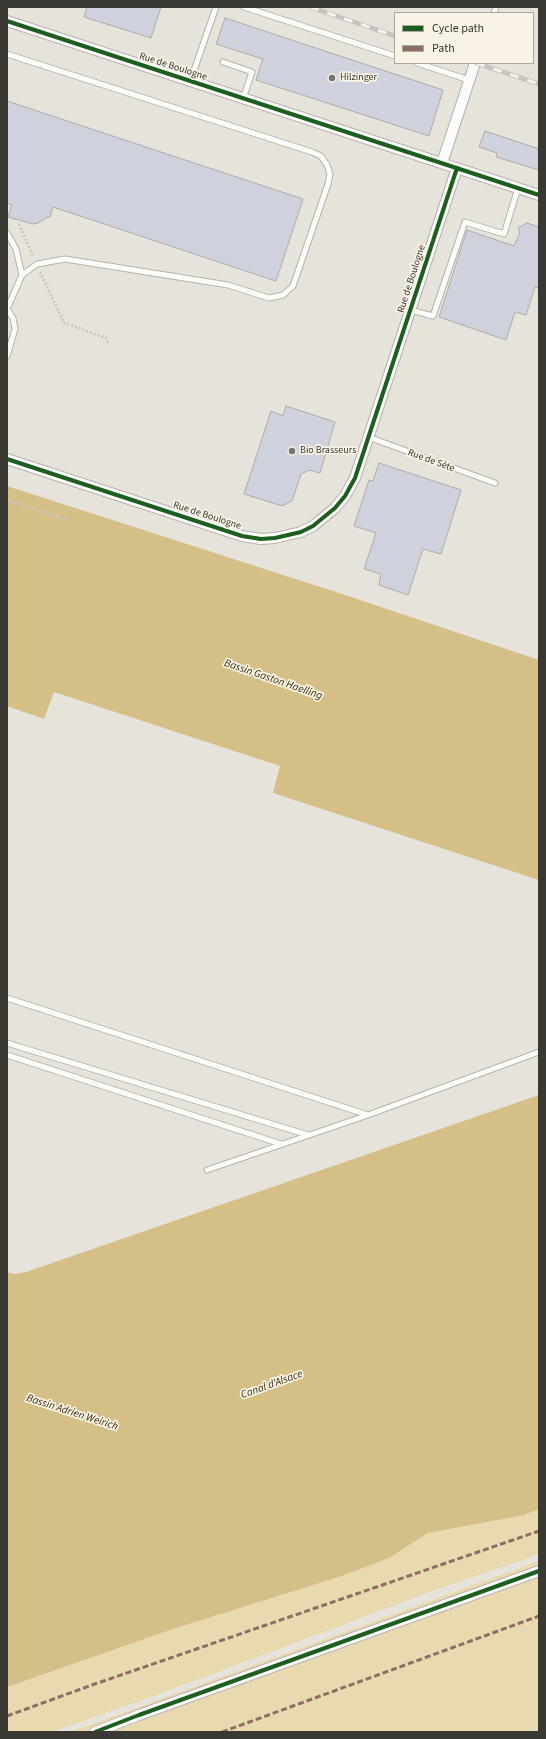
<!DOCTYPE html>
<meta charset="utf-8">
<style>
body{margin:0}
#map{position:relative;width:546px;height:1739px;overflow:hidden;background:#e6e3db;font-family:"Source Sans 3",sans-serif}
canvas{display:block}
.frame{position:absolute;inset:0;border:8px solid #3a3832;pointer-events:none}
.legend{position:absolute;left:394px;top:12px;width:140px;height:52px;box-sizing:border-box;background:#f8f3e4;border:1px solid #aca89d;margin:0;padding:5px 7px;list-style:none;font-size:12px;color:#3a3832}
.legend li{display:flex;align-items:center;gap:8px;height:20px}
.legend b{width:20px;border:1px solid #aca89d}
</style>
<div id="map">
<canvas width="546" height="1739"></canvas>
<div class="frame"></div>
<ul class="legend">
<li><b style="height:5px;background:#1b5e20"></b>Cycle path</li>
<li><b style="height:5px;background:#8d6e63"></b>Path</li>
</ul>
</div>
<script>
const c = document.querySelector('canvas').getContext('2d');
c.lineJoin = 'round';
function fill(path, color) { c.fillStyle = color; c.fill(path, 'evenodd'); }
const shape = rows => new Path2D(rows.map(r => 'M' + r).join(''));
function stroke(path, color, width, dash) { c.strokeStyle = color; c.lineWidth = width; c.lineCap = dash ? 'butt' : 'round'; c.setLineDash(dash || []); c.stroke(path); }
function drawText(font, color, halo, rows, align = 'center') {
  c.font = font + ' "Source Sans 3",sans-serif'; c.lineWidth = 3.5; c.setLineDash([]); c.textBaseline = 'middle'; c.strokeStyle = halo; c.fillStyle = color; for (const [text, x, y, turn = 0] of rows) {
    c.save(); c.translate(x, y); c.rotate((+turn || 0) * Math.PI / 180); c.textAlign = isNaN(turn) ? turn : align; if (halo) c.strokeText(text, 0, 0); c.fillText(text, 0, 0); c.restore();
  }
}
const green = shape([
 [539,1509,539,1554,427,1593,162,1693,52,1732,7,1732,7,1687,173,1629,342,1576,389,1558,428,1533,524,1515],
 [539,1561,539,1732,69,1732,112,1717]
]);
const water = shape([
 [7,486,339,593,539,660,539,880,273,793,280,766,54,692,44,719,7,706],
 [539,1095,539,1509,524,1515,428,1533,389,1558,342,1576,173,1629,7,1687,7,1272,14,1274,26,1272]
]);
const building = shape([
 [87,7,161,7,151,38,84,17,87,7],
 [225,18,443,90,429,136,256,80,263,59,216,44,225,18],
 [7,101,303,199,276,281,53,207,50,217,48,217,38,223,33,224,8,217,12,205,7,203,7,101],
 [485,131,539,149,539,170,496,157,497,153,479,147,485,131],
 [527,223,539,227,539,288,535,287,526,315,515,312,506,340,439,317,467,230,514,246,520,232,518,228,527,223],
 [286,406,335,422,320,473,310,470,301,474,292,501,282,506,244,494,271,411,283,416,286,406],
 [379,463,461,490,441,554,423,549,408,595,379,585,381,574,364,569,376,533,354,526,369,480,373,481,379,463]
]);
const path = shape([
 [19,224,33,256],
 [40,272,64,323,106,338,109,344],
 [7,500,67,520]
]);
const service = shape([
 [244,7,395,56],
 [494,13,496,7],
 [7,54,312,152,321,156,327,165,330,174,328,184,293,286,283,295,269,298,228,285,65,259,37,264,22,275,7,309],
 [223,62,252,72,243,99],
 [417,63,469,80],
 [190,82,216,7],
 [7,233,16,249,22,275],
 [7,309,13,318,15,329,7,356],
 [410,310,433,316,465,222,504,234,518,188],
 [368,437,495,483],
 [7,998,368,1115,539,1052],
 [7,1043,308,1135],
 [7,1055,281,1144],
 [207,1170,368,1115]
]);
const minor = shape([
 [7,21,539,195],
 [442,163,475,63],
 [7,459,242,536,261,539,275,538,301,532,313,526,335,508,345,496,355,478,457,168],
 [95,1732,139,1715,539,1571]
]);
const rail = shape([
 [310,7,395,36],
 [476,63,539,84]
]);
const quiet = shape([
 [7,1716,92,1685,539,1531],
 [222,1732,539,1616]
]);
const cycleway = shape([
 [7,21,539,195],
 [7,459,242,536,261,539,275,538,301,532,313,526,335,508,345,496,355,478,457,168],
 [95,1732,139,1715,539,1571]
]);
const markers = [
 [332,78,4,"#76746d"],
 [292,451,4,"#76746d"]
];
const streetNames = [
 ["Rue de Boulogne",173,67,18],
 ["Rue de Boulogne",412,279,-72],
 ["Rue de Sète",431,461,20],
 ["Rue de Boulogne",207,516,18]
];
const poiNames = [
 ["Hilzinger",340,78],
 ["Bio Brasseurs",300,451]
];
const waterNames = [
 ["Bassin Gaston Haelling",273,680,19],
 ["Canal d'Alsace",272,1385,-20],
 ["Bassin Adrien Weirich",72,1413,18]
];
fill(green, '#e8d9ae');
fill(water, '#d4c087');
fill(building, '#cfd2dc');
stroke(building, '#acabaa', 1);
stroke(service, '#b5b3ac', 7);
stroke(minor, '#b5b3ac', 12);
stroke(path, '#c6c5c3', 2.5, [2, 2]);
stroke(service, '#fbfbfa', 5);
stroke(minor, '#fbfbfa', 10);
stroke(rail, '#c4c4c2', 4.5);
stroke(rail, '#f8f3e4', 3, [9]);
stroke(quiet, '#8d6e63', 3, [6, 3]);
stroke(cycleway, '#1b5e20', 4);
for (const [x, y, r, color] of markers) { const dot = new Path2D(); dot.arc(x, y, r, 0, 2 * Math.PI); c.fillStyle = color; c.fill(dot); stroke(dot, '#f8f3e4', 1.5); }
drawText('10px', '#3a3832', '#f8f3e4', streetNames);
drawText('10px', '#3a3832', '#f8f3e4', poiNames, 'left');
drawText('italic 11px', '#3a2e0b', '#f8f3e4', waterNames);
</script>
